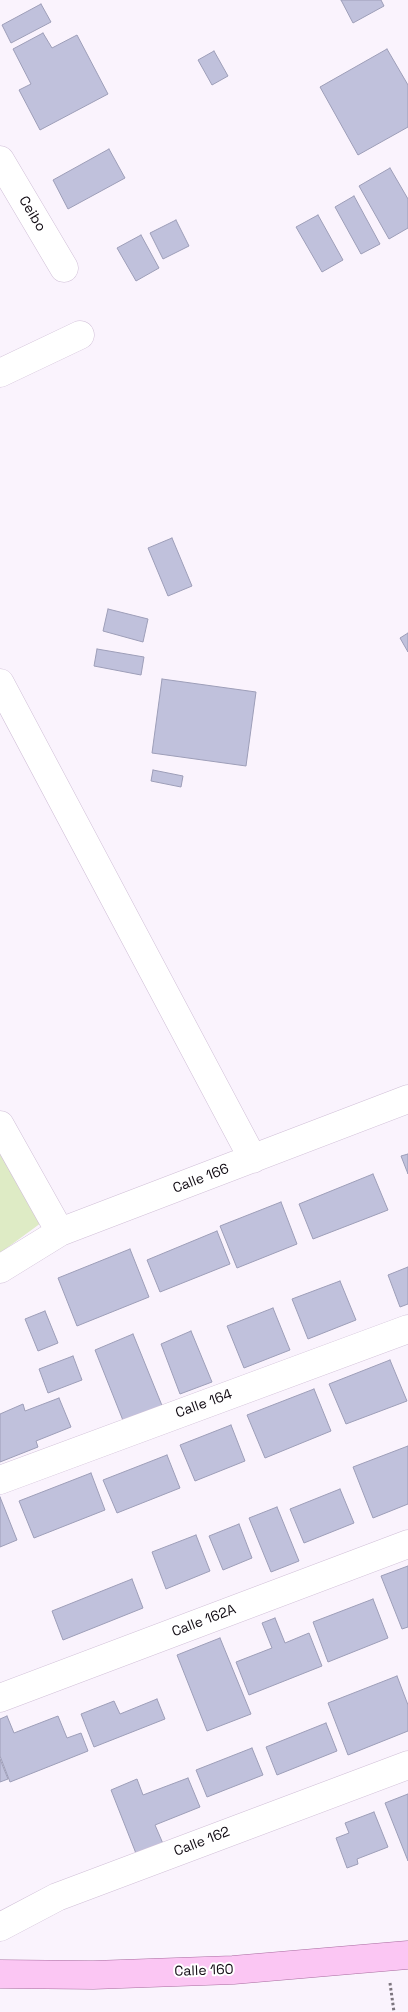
<!DOCTYPE html>
<style>
body{margin:0}
canvas{display:block;background:#faf3fd}
</style>
<canvas width="408" height="2012"></canvas>
<script>
const c = document.querySelector('canvas').getContext('2d');
c.lineJoin = 'round';
function fill(path, color) { c.fillStyle = color; c.fill(path, 'evenodd'); }
const shape = rows => new Path2D(rows.map(r => 'M' + r).join(''));
function stroke(path, color, width, dash) { c.strokeStyle = color; c.lineWidth = width; c.lineCap = dash ? 'butt' : 'round'; c.setLineDash(dash || []); c.stroke(path); }
function drawText(font, color, halo, rows, align = 'center') {
  c.font = font + ' "Space Grotesk",sans-serif'; c.lineWidth = 4; c.setLineDash([]); c.textBaseline = 'middle'; c.strokeStyle = halo; c.fillStyle = color; for (const [text, x, y, turn = 0] of rows) {
    c.save(); c.translate(x, y); c.rotate((+turn || 0) * Math.PI / 180); c.textAlign = isNaN(turn) ? turn : align; if (halo) c.strokeText(text, 0, 0); c.fillText(text, 0, 0); c.restore();
  }
}
const green = shape([
 [0,1152,41,1223,0,1253]
]);
const building = shape([
 [341,0,381,0,384,6,353,23,341,0],
 [41,4,51,22,11,43,2,25,41,4],
 [43,33,52,48,77,35,108,94,40,130,19,90,31,84,13,49,43,33],
 [387,49,408,85,408,127,358,155,320,87,387,49],
 [214,51,228,76,212,85,198,60,214,51],
 [109,149,125,178,68,209,53,180,109,149],
 [390,168,408,199,408,228,389,239,359,186,390,168],
 [354,196,380,244,361,254,335,207,354,196],
 [318,215,343,260,322,272,296,227,318,215],
 [176,220,189,246,163,259,150,233,176,220],
 [141,235,159,268,136,281,117,248,141,235],
 [172,538,192,586,168,596,148,548,172,538],
 [108,609,148,619,143,642,103,631,108,609],
 [408,633,408,652,400,638,408,633],
 [97,649,144,657,141,675,94,666,97,649],
 [162,679,256,692,246,766,152,753,162,679],
 [153,770,183,776,181,787,151,781,153,770],
 [408,1154,408,1174,401,1156,408,1154],
 [373,1174,388,1210,313,1239,299,1204,373,1174],
 [281,1202,297,1244,237,1268,220,1226,281,1202],
 [217,1231,230,1264,160,1292,147,1260,217,1231],
 [130,1249,149,1297,77,1326,58,1278,130,1249],
 [408,1267,408,1304,400,1307,388,1275,408,1267],
 [340,1281,356,1320,308,1339,292,1299,340,1281],
 [273,1308,290,1350,244,1368,227,1326,273,1308],
 [45,1311,58,1343,38,1351,25,1319,45,1311],
 [191,1331,212,1382,180,1394,161,1344,191,1331],
 [133,1334,163,1408,124,1423,95,1350,133,1334],
 [73,1356,82,1380,48,1393,39,1369,73,1356],
 [390,1360,407,1401,346,1424,329,1384,390,1360],
 [314,1389,331,1431,265,1458,247,1415,314,1389],
 [59,1398,71,1427,36,1441,38,1447,0,1462,0,1414,23,1404,25,1411,59,1398],
 [231,1425,245,1461,195,1481,180,1445,231,1425],
 [408,1446,408,1504,373,1518,353,1467,408,1446],
 [167,1455,180,1488,117,1513,103,1480,167,1455],
 [91,1473,105,1510,34,1538,19,1501,91,1473],
 [340,1489,354,1523,304,1543,290,1509,340,1489],
 [0,1497,17,1540,0,1547,0,1497],
 [277,1507,299,1561,271,1572,249,1518,277,1507],
 [239,1524,252,1558,223,1570,209,1536,239,1524],
 [196,1535,210,1571,166,1589,152,1552,196,1535],
 [408,1566,408,1627,402,1629,381,1576,408,1566],
 [132,1579,143,1608,63,1640,52,1611,132,1579],
 [373,1599,388,1638,328,1662,313,1622,373,1599],
 [275,1618,285,1643,309,1633,322,1666,249,1695,236,1662,272,1648,262,1623,275,1618],
 [220,1638,251,1714,207,1731,177,1655,220,1638],
 [397,1676,408,1705,408,1731,348,1755,328,1703,397,1676],
 [157,1699,165,1719,94,1747,81,1714,114,1701,120,1714,157,1699],
 [7,1716,14,1733,58,1716,67,1738,81,1733,88,1751,10,1782,0,1756,0,1719,7,1716],
 [326,1723,337,1751,277,1775,266,1747,326,1723],
 [252,1748,263,1775,207,1797,196,1770,252,1748],
 [0,1759,8,1779,0,1782,0,1759],
 [188,1778,200,1807,155,1825,164,1846,137,1856,111,1790,137,1779,143,1795,188,1778],
 [408,1794,408,1861,385,1803,408,1794],
 [374,1812,388,1847,357,1859,358,1864,347,1868,336,1838,349,1833,345,1823,374,1812]
]);
const path = shape([
 [390,1983,394,2012]
]);
const minor = shape([
 [0,160,64,268],
 [0,373,80,335],
 [0,683,253,1159],
 [0,1125,60,1232],
 [0,1269,60,1232,408,1099],
 [0,1480,408,1329],
 [0,1698,408,1544],
 [0,1927,57,1897,408,1765]
]);
const major = shape([
 [0,1974,93,1975,233,1970,408,1955]
]);
const streetNames = [
 ["Ceibo",32,214,59],
 ["Calle 166",201,1179,-21],
 ["Calle 164",204,1404,-20],
 ["Calle 162A",204,1621,-21],
 ["Calle 162",202,1842,-21],
 ["Calle 160",204,1971,-2]
];
fill(green, '#deebc5');
fill(building, '#c0c1dc');
stroke(building, '#9d9eb8', 1);
stroke(minor, '#d0bfd7', 29);
stroke(major, '#a86c9f', 29);
stroke(path, '#7c757e', 3, [2.5, 2.5]);
stroke(minor, '#fff', 28);
stroke(major, '#fbc6f3', 28);
drawText('14px', '#110b13', '#fff', streetNames);
</script>
